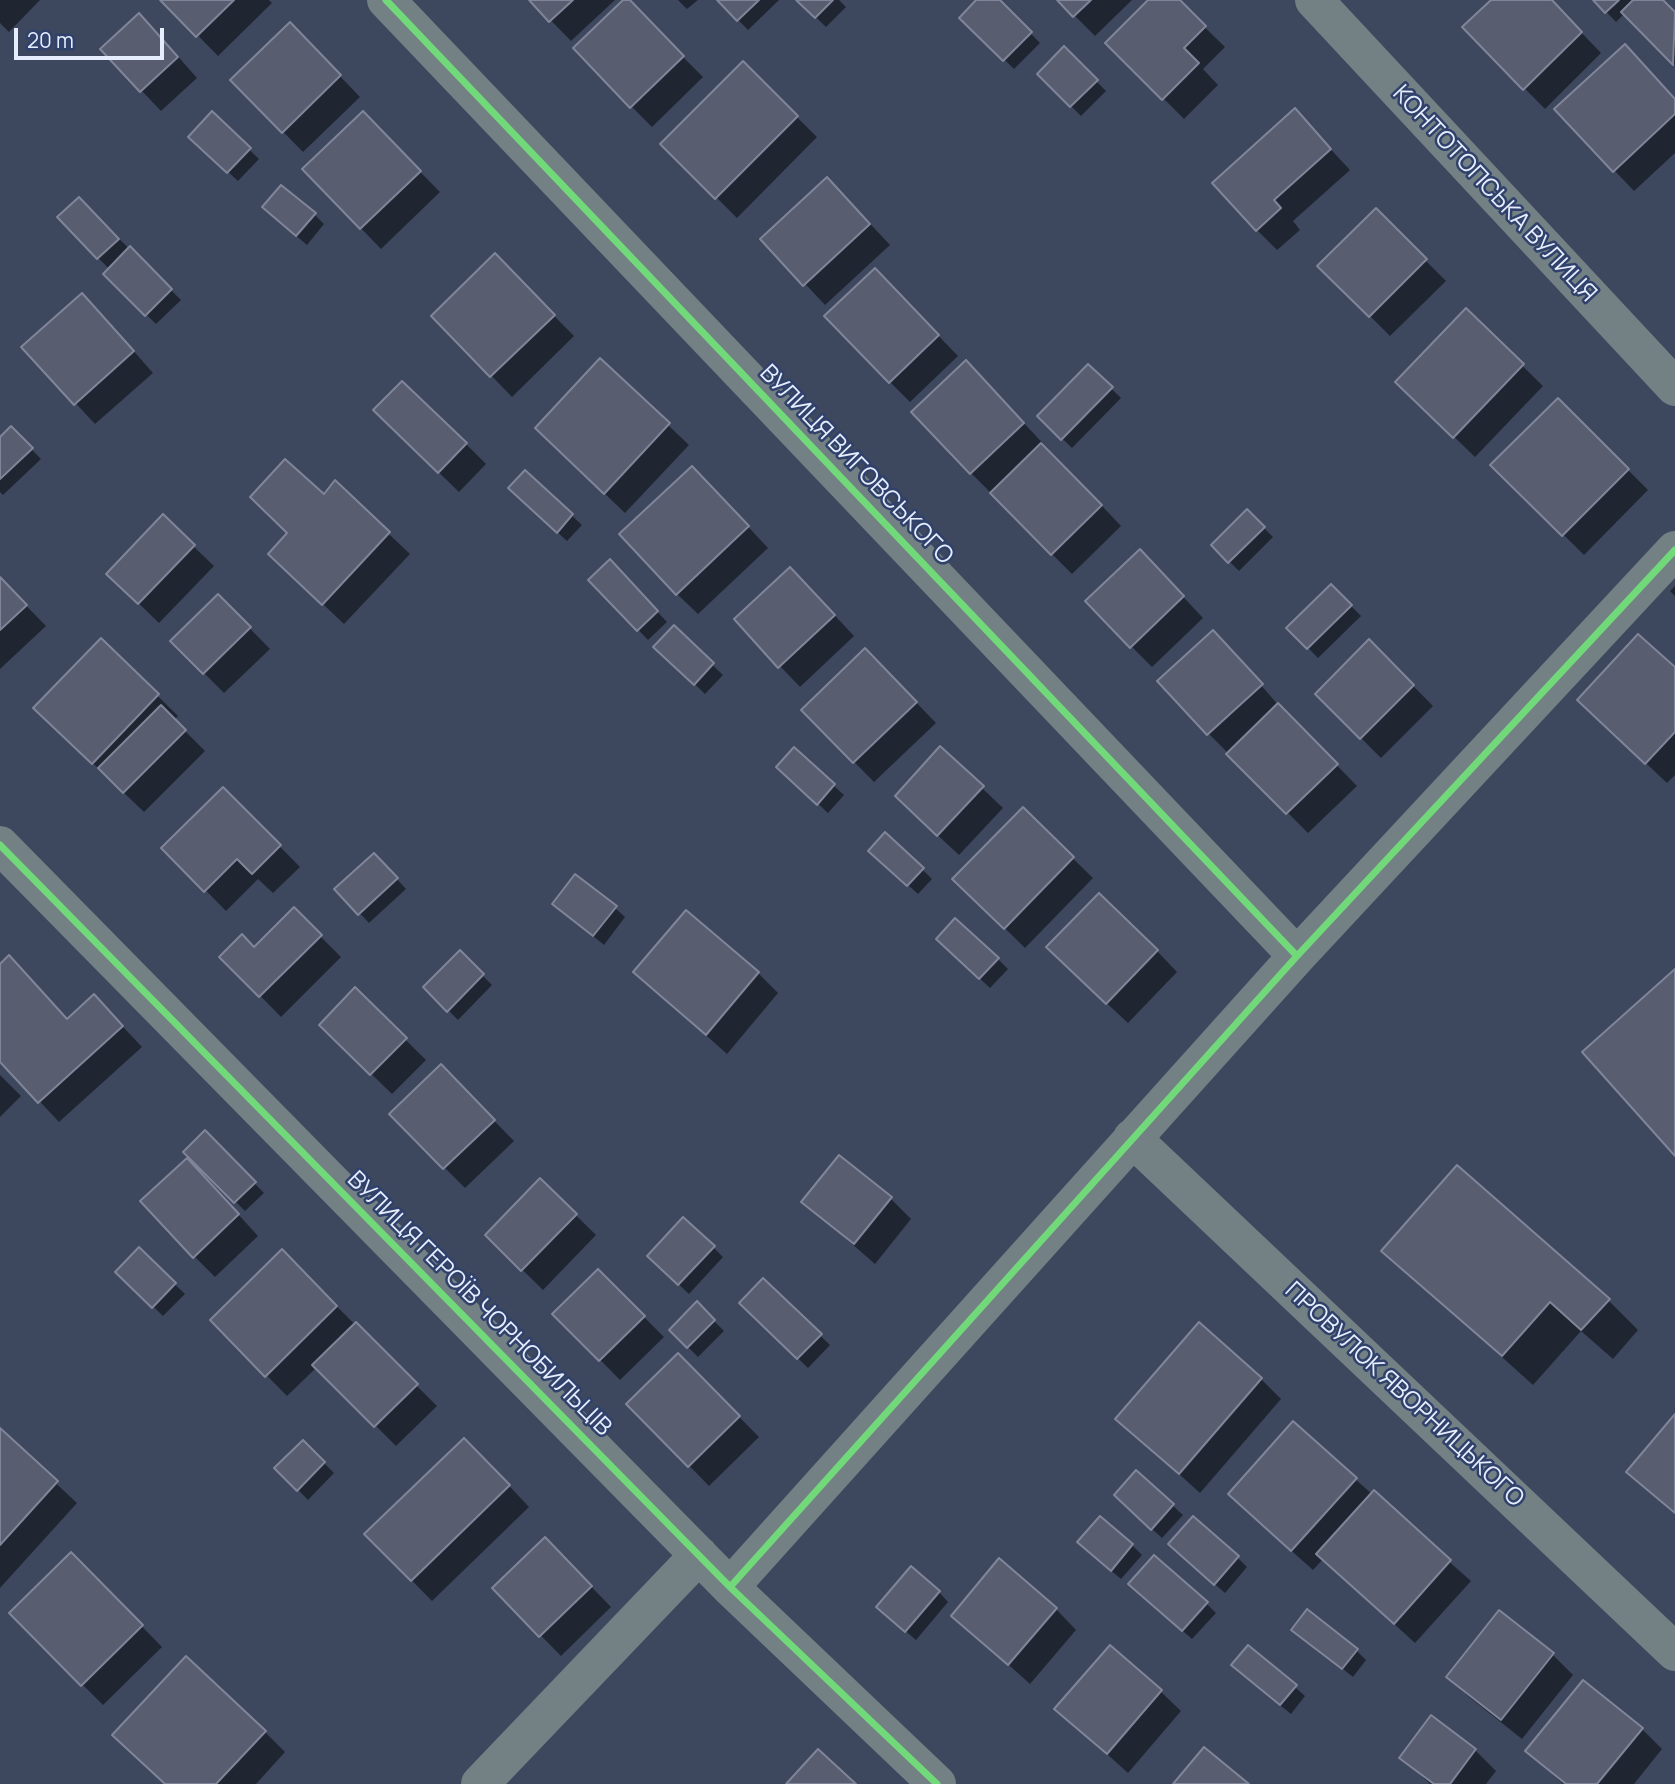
<!DOCTYPE html>
<meta charset="utf-8">
<style>
body{margin:0}
#map{position:relative;width:1675px;height:1784px;overflow:hidden;background:#3d475e;font-family:Manrope,sans-serif}
canvas{display:block}
.scale{position:absolute;left:14px;top:28px;width:150px;height:32px;box-sizing:border-box;border:4px solid #e6edfd;border-top:0;padding-left:9px;font-size:21px;line-height:24px;white-space:nowrap;color:#e6edfd;-webkit-text-stroke:5px #30416b;paint-order:stroke}
</style>
<div id="map">
<canvas width="1675" height="1784"></canvas>
<div class="scale">20 m</div>
</div>
<script>
const c = document.querySelector('canvas').getContext('2d');
c.lineJoin = 'round';
function fill(path, color) { c.fillStyle = color; c.fill(path, 'evenodd'); }
const shape = rows => new Path2D(rows.map(r => 'M' + r).join(''));
function stroke(path, color, width, dash) { c.strokeStyle = color; c.lineWidth = width; c.lineCap = dash ? 'butt' : 'round'; c.setLineDash(dash || []); c.stroke(path); }
function drawText(font, color, halo, rows, align = 'center') {
  c.font = font + ' Manrope,sans-serif'; c.lineWidth = 5; c.setLineDash([]); c.textBaseline = 'middle'; c.strokeStyle = halo; c.fillStyle = color; for (const [text, x, y, turn = 0] of rows) {
    c.save(); c.translate(x, y); c.rotate((+turn || 0) * Math.PI / 180); c.textAlign = isNaN(turn) ? turn : align; if (halo) c.strokeText(text, 0, 0); c.fillText(text, 0, 0); c.restore();
  }
}
const shadow = shape([
 [0,0,40,0,9,32,0,23],
 [163,0,269,0,272,3,218,56],
 [531,0,615,0,571,41],
 [626,0,703,77,652,127,631,106],
 [678,0,698,0,687,9],
 [719,0,779,0,748,30],
 [798,0,839,0,846,7,826,27],
 [979,0,998,0,1040,43,1014,69,962,18],
 [1059,0,1132,0,1095,36],
 [1151,0,1177,0,1225,47,1203,69,1218,85,1184,119,1108,43],
 [1493,0,1550,0,1601,53,1545,109,1465,28],
 [1595,0,1660,0,1675,15,1675,65,1624,14,1616,22],
 [290,24,360,97,303,152,232,80],
 [160,36,197,78,161,111,141,90],
 [1064,49,1106,91,1081,116,1039,74],
 [743,64,817,137,737,218,663,144],
 [1675,99,1675,153,1634,191,1614,170],
 [1295,111,1350,170,1293,221,1300,230,1277,250,1257,230],
 [362,113,440,192,381,249,304,169],
 [212,114,259,159,238,181,201,147],
 [79,199,181,300,156,324,105,274,110,270,59,217],
 [848,200,890,245,825,305,763,239],
 [1376,211,1446,281,1390,336,1320,266],
 [315,215,324,224,307,245,274,217],
 [495,256,574,336,512,397,434,316],
 [895,291,958,356,910,402,890,382],
 [1466,311,1543,386,1475,457,1418,402],
 [103,316,153,373,95,424,24,348],
 [1088,366,1121,398,1072,448,1039,416],
 [986,383,1121,526,1072,574,971,473],
 [1558,400,1648,490,1584,555,1493,465],
 [668,425,689,445,625,513,557,448],
 [11,428,41,459,3,495,0,492,0,439],
 [396,431,466,444,486,464,459,492],
 [525,472,582,525,567,541,520,498],
 [335,483,410,554,344,624,291,574],
 [712,488,768,548,698,614,677,594],
 [1247,511,1273,537,1239,571,1213,545],
 [193,546,214,566,159,623,129,594],
 [620,572,667,622,648,640,591,580],
 [1160,572,1203,618,1152,667,1131,646],
 [0,579,46,626,0,669],
 [1331,586,1361,616,1318,658,1289,628],
 [1675,586,1675,596,1670,591],
 [811,590,854,636,800,687,780,666],
 [218,596,270,649,224,693,172,641],
 [674,628,723,675,705,694,656,647],
 [101,640,178,716,174,720,205,751,144,812,56,728],
 [1369,641,1433,706,1381,758,1317,694],
 [1233,653,1280,707,1357,786,1308,833,1208,733],
 [1675,670,1675,775,1667,783,1600,720],
 [886,671,936,723,874,782,803,710],
 [794,750,844,795,828,813,789,777],
 [982,788,1003,808,959,855,917,816],
 [223,789,300,867,273,893,258,879,226,911,164,848],
 [1023,810,1093,878,1025,948,955,879],
 [880,860,922,869,932,879,918,894],
 [384,865,406,889,369,923,337,889],
 [554,904,615,908,625,917,604,945],
 [294,910,341,957,281,1017,222,957,255,949],
 [948,949,998,959,1008,969,990,988],
 [1157,951,1177,972,1128,1023,1069,968],
 [460,953,492,985,458,1020,425,987],
 [9,957,68,1020,94,996,142,1047,59,1122,0,1059,0,966],
 [635,972,758,973,778,993,727,1054],
 [355,990,426,1060,392,1094,321,1025],
 [0,1075,21,1096,0,1117],
 [461,1087,514,1141,465,1188,391,1114],
 [205,1133,264,1193,245,1211,186,1152],
 [207,1180,258,1236,215,1277,194,1256],
 [540,1180,596,1235,543,1290,487,1235],
 [890,1198,911,1219,875,1264,804,1202],
 [713,1247,723,1257,689,1294,659,1266],
 [139,1250,185,1294,163,1316,118,1272],
 [1384,1251,1608,1300,1638,1330,1613,1359,1581,1331,1533,1385],
 [282,1252,437,1406,396,1446,317,1367,287,1396,212,1320],
 [598,1271,664,1337,620,1380,555,1314],
 [763,1280,830,1345,808,1368,741,1303],
 [697,1304,724,1331,698,1357,671,1330],
 [678,1355,759,1437,709,1486,629,1404],
 [1261,1379,1281,1399,1200,1493,1118,1419],
 [1675,1416,1675,1514,1628,1472],
 [0,1431,77,1503,0,1588],
 [303,1442,334,1473,308,1500,277,1468],
 [485,1460,529,1507,432,1601,366,1534],
 [1137,1473,1183,1515,1162,1538,1126,1505],
 [1355,1479,1471,1581,1415,1643,1323,1559,1313,1570,1250,1514],
 [545,1539,611,1607,561,1656,494,1588],
 [1132,1545,1142,1555,1121,1579,1089,1552],
 [71,1554,162,1647,103,1705,11,1613],
 [1180,1554,1237,1557,1247,1567,1225,1593],
 [939,1592,948,1602,916,1640,889,1617],
 [1140,1593,1206,1603,1216,1613,1192,1639],
 [1056,1609,1076,1630,1030,1684,953,1615],
 [1294,1630,1356,1650,1366,1660,1353,1677],
 [1553,1655,1573,1675,1522,1739,1469,1697,1448,1677],
 [1243,1675,1295,1687,1305,1696,1291,1714],
 [1160,1691,1181,1711,1128,1773,1057,1709],
 [1431,1718,1475,1750,1496,1771,1486,1784,1430,1784,1402,1758],
 [1642,1729,1662,1749,1634,1784,1563,1784,1527,1751],
 [265,1732,285,1752,256,1784,166,1784]
]);
const building = shape([
 [160,0,234,0,196,37,160,0],
 [529,0,573,0,549,22,529,0],
 [623,0,630,0,684,56,630,108,573,48,623,0],
 [717,0,759,0,737,21,717,0],
 [796,0,833,0,815,18,796,0],
 [976,0,1000,0,1032,32,1003,61,959,18,976,0],
 [1057,0,1091,0,1073,17,1057,0],
 [1148,0,1180,0,1206,26,1184,48,1199,63,1162,100,1105,43,1148,0],
 [1491,0,1552,0,1582,32,1523,90,1462,27,1491,0],
 [1593,0,1619,0,1605,13,1593,0],
 [1633,0,1663,0,1675,12,1673,65,1621,12,1633,0],
 [139,13,178,57,140,92,100,49,139,13],
 [290,22,341,75,282,133,230,80,290,22],
 [1625,44,1675,99,1675,114,1613,172,1554,109,1625,44],
 [1064,46,1098,80,1070,107,1037,74,1064,46],
 [743,61,798,116,715,199,660,144,743,61],
 [1295,108,1331,149,1274,200,1281,208,1256,231,1212,183,1295,108],
 [212,111,251,148,227,173,188,137,212,111],
 [363,111,421,171,360,229,302,169,363,111],
 [827,177,870,224,803,286,760,239,827,177],
 [281,185,316,213,296,236,262,207,281,185],
 [79,197,119,239,97,259,57,217,79,197],
 [1376,208,1427,259,1369,317,1317,266,1376,208],
 [130,246,172,289,145,316,103,274,130,246],
 [495,253,555,315,490,377,431,316,495,253],
 [875,268,939,335,889,383,824,316,875,268],
 [82,293,134,351,74,405,21,347,82,293],
 [1466,308,1524,364,1453,438,1395,382,1466,308],
 [600,358,670,423,604,494,535,428,600,358],
 [966,360,1024,423,970,474,911,412,966,360],
 [1088,364,1113,387,1061,440,1037,416,1088,364],
 [402,381,467,443,438,473,373,410,402,381],
 [1558,398,1629,469,1562,536,1490,465,1558,398],
 [11,426,33,448,0,479,0,437,11,426],
 [1041,443,1102,505,1051,555,990,493,1041,443],
 [285,459,324,494,335,480,390,532,322,605,268,554,287,533,250,497,285,459],
 [692,466,749,526,676,595,619,534,692,466],
 [525,470,573,514,557,533,508,488,525,470],
 [1247,509,1265,527,1228,563,1211,545,1247,509],
 [163,514,195,545,138,604,106,574,163,514],
 [1140,549,1184,596,1130,648,1085,601,1140,549],
 [610,559,658,611,637,631,588,580,610,559],
 [790,567,835,615,778,668,734,619,790,567],
 [0,577,27,605,0,630,0,577],
 [1331,584,1352,605,1307,649,1286,628,1331,584],
 [218,594,251,627,203,674,170,641,218,594],
 [674,625,714,663,694,685,653,647,674,625],
 [1213,630,1263,684,1207,735,1157,681,1213,630],
 [1638,634,1675,667,1675,732,1645,764,1577,700,1638,634],
 [101,638,159,694,92,764,33,708,101,638],
 [1369,639,1414,685,1360,739,1315,694,1369,639],
 [865,648,917,702,853,763,801,710,865,648],
 [1278,703,1338,764,1286,814,1226,754,1278,703],
 [161,705,186,730,123,793,98,768,161,705],
 [940,746,984,786,937,836,895,796,940,746],
 [794,747,835,784,817,805,776,767,794,747],
 [223,787,281,845,252,874,237,859,204,892,161,848,223,787],
 [1023,807,1074,857,1004,929,952,879,1023,807],
 [885,832,924,868,907,886,868,851,885,832],
 [374,853,398,878,358,915,334,889,374,853],
 [575,874,617,906,593,936,552,904,575,874],
 [1099,893,1158,950,1106,1004,1046,947,1099,893],
 [294,907,322,935,259,997,219,957,242,934,254,947,294,907],
 [686,910,759,972,706,1035,633,972,686,910],
 [955,918,999,958,979,979,936,939,955,918],
 [460,950,484,974,447,1012,423,987,460,950],
 [9,955,67,1019,94,994,123,1026,38,1103,0,1062,0,964,9,955],
 [1675,969,1675,1156,1582,1052,1675,969],
 [355,987,407,1038,370,1075,319,1025,355,987],
 [441,1064,495,1120,443,1169,389,1114,441,1064],
 [205,1130,256,1182,234,1203,183,1152,205,1130],
 [839,1155,892,1197,854,1244,801,1202,839,1155],
 [187,1158,239,1214,193,1258,140,1201,187,1158],
 [1457,1165,1610,1299,1581,1330,1550,1302,1502,1356,1381,1251,1457,1165],
 [540,1178,577,1214,521,1271,485,1235,540,1178],
 [683,1217,715,1246,678,1285,647,1256,683,1217],
 [139,1247,176,1283,152,1308,115,1272,139,1247],
 [282,1249,337,1306,265,1377,210,1320,282,1249],
 [598,1269,645,1316,599,1361,552,1314,598,1269],
 [763,1278,822,1334,797,1359,739,1303,763,1278],
 [697,1301,715,1320,687,1348,669,1330,697,1301],
 [356,1322,418,1384,374,1427,312,1365,356,1322],
 [1199,1322,1262,1378,1179,1474,1115,1419,1199,1322],
 [678,1353,740,1416,688,1467,626,1404,678,1353],
 [1675,1414,1675,1513,1626,1472,1675,1414],
 [1293,1421,1357,1478,1291,1551,1228,1494,1293,1421],
 [0,1428,58,1481,0,1545,0,1428],
 [464,1438,510,1485,411,1581,364,1534,464,1438],
 [303,1440,325,1462,297,1491,274,1468,303,1440],
 [1136,1470,1174,1504,1151,1530,1114,1495,1136,1470],
 [1374,1490,1451,1560,1394,1624,1316,1554,1374,1490],
 [1100,1516,1133,1544,1111,1571,1077,1542,1100,1516],
 [1193,1516,1239,1556,1214,1585,1168,1544,1193,1516],
 [545,1537,592,1586,539,1637,492,1588,545,1537],
 [71,1552,143,1625,81,1686,9,1613,71,1552],
 [1154,1555,1208,1602,1182,1631,1128,1584,1154,1555],
 [999,1558,1057,1608,1008,1665,951,1616,999,1558],
 [911,1566,940,1591,905,1632,876,1607,911,1566],
 [1307,1609,1358,1649,1342,1669,1291,1630,1307,1609],
 [1499,1610,1554,1653,1501,1720,1446,1677,1499,1610],
 [1110,1645,1162,1690,1107,1754,1054,1709,1110,1645],
 [1248,1645,1297,1685,1280,1705,1231,1665,1248,1645],
 [186,1656,266,1731,216,1784,165,1784,112,1735,186,1656],
 [1583,1680,1643,1728,1597,1784,1566,1784,1525,1751,1583,1680],
 [1431,1715,1476,1749,1450,1784,1434,1784,1399,1758,1431,1715],
 [1204,1747,1249,1784,1173,1784,1204,1747],
 [818,1749,856,1784,786,1784,818,1749]
]);
const street = shape([
 [386,0,1297,956],
 [1314,0,1675,387],
 [0,845,730,1587,937,1784],
 [1132,1138,1675,1652],
 [730,1587,1297,956,1675,550],
 [480,1784,699,1555]
]);
const cycleway = shape([
 [386,0,1297,956],
 [0,845,730,1587,937,1784],
 [730,1587,1297,956,1675,550]
]);
const streetNames = [
 ["КОНТОТОПСЬКА ВУЛИЦЯ",1494,194,47],
 ["ВУЛИЦЯ ВИГОВСЬКОГО",856,465,46],
 ["ВУЛИЦЯ ГЕРОЇВ ЧОРНОБИЛЬЦІВ",479,1304,45],
 ["ПРОВУЛОК ЯВОРНИЦЬКОГО",1404,1395,43]
];
fill(shadow, '#0007');
fill(building, '#595d70');
stroke(building, '#818599', 2);
stroke(street, '#738084', 38);
stroke(cycleway, '#71d979', 7);
drawText('24px', '#e6edfd', '#30416b', streetNames);
</script>
